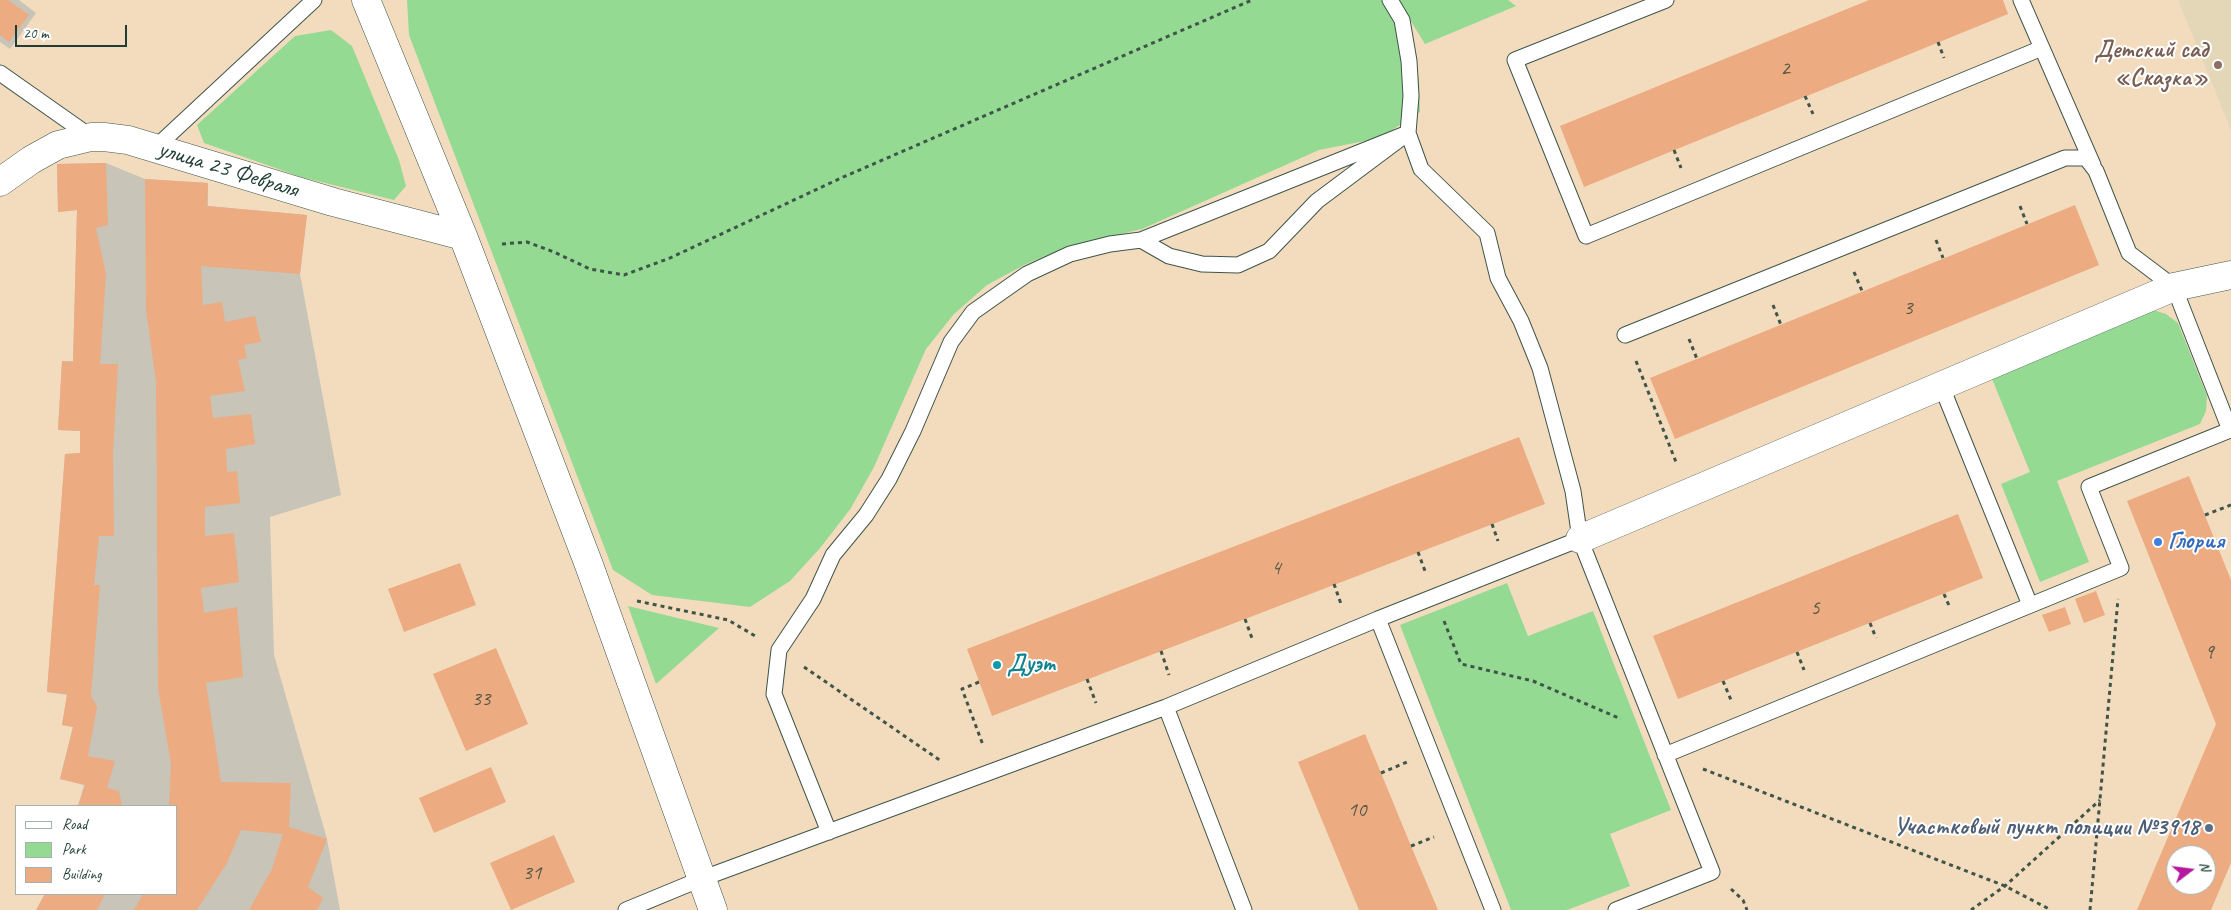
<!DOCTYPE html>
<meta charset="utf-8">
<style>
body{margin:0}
#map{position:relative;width:2231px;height:910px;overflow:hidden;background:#f3dcbe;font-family:Caveat,sans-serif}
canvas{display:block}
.legend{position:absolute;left:15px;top:805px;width:162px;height:90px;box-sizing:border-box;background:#fff;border:1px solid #a5b1ae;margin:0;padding:6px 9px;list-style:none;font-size:15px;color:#1f3d34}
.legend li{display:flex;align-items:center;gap:10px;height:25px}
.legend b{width:25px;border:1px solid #a5b1ae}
.north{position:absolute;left:2166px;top:845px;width:50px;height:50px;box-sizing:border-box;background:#fff;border:1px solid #a5b1ae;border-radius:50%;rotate:75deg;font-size:14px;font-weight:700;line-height:20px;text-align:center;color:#1f3d34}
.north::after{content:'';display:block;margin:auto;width:18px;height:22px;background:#b5179e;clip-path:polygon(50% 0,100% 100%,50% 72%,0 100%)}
.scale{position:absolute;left:15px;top:25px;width:112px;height:22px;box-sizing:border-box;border:2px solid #1f3d34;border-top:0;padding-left:6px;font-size:15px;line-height:18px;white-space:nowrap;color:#1f3d34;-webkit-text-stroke:4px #fff;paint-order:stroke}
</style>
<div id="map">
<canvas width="2231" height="910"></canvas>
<ul class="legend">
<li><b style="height:6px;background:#fff"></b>Road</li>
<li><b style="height:14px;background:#94da93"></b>Park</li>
<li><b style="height:14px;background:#ecab80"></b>Building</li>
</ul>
<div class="north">N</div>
<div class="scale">20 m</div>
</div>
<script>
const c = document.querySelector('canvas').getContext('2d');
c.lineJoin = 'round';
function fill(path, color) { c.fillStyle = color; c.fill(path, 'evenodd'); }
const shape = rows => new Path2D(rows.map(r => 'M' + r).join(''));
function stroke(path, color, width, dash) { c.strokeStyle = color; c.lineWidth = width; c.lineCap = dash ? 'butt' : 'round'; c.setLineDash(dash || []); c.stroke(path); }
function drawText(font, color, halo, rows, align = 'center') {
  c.font = font + ' Caveat,sans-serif'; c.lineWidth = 4; c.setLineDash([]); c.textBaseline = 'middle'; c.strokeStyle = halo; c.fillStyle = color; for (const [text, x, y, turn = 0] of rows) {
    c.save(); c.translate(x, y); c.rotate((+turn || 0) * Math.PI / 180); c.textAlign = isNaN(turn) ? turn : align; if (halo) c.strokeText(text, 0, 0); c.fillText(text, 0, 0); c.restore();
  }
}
const built = shape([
 [2178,0,2231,0,2231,130]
]);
const industrial = shape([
 [0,0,19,0,36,13,10,49,0,42],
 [106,163,145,179,208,183,208,206,307,215,300,274,341,495,270,517,274,655,327,839,340,910,36,910,45,894,176,894,176,806,78,806,84,785,60,779,73,727,62,725,67,695,47,692,65,454,80,453,80,431,58,430,62,361,73,361,77,210,58,212,57,164]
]);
const green = shape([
 [407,0,1386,0,1411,48,1419,79,1420,112,1380,138,1319,150,1142,229,1067,247,1024,265,987,285,954,314,926,349,874,467,851,508,821,547,790,581,750,607,652,595,613,570,409,35],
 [1398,0,1508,0,1516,6,1425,44],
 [331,30,352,46,399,160,406,186,394,200,301,177,204,143,197,125,295,36],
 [2150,309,2166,314,2178,323,2207,396,2206,411,2200,424,2057,481,2089,562,2040,582,2001,484,2030,472,1990,374],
 [1507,583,1528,636,1593,611,1671,810,1610,834,1630,886,1567,910,1511,910,1400,625],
 [628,606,719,628,656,684]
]);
const building = shape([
 [0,0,8,0,29,15,9,42,0,35],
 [1869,0,2003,0,2008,14,1584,187,1560,126],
 [106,163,108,225,96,228,106,274,100,364,118,364,113,453,114,536,99,536,94,585,100,585,91,696,97,707,88,756,115,761,107,788,119,791,122,806,78,806,85,785,60,779,73,727,62,725,67,694,47,692,65,454,80,453,80,431,58,430,62,361,73,362,77,210,58,212,57,164],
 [145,179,208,183,207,206,307,215,300,274,201,266,203,305,222,302,225,322,255,316,261,342,244,345,247,358,238,360,245,391,210,396,213,418,251,414,255,444,226,449,227,472,237,471,240,503,205,507,205,536,234,533,239,582,201,588,204,613,237,607,243,677,206,683,221,782,291,783,289,827,327,839,308,887,323,898,317,910,249,910,272,869,283,834,241,830,227,863,197,910,134,910,143,894,176,894,176,806,169,806,171,763,158,688,156,382,146,309],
 [2075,205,2099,265,1675,439,1650,378],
 [1519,437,1545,504,992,716,967,649],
 [2189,476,2231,580,2231,863,2211,910,2137,910,2216,724,2127,501],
 [2176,855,2206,855,2206,885,2176,885],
 [1958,514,1983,578,1678,699,1653,636],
 [460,563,476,605,404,632,388,589],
 [2096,591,2105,615,2084,623,2075,599],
 [2065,607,2071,624,2049,632,2042,615],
 [496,648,528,724,466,751,433,674],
 [1365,734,1411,846,1438,910,1359,910,1298,762],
 [491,767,506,802,434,833,419,798],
 [554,835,575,882,511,910,490,863],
 [45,894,105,894,97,910,36,910]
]);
const path = shape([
 [1938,42,1944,58],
 [1805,96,1813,114],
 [1674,150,1681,168],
 [2020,206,2027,224],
 [1936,240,1943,258],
 [502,244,527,242,554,252,590,269,624,275,670,258,841,178,1252,0],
 [1854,272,1862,291],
 [1773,305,1781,325],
 [1689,339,1697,359],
 [1636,361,1676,462],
 [2205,515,2231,505],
 [1492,524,1498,541],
 [1418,552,1425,571],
 [1334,584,1341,604],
 [1944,594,1950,608],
 [637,601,728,620,757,637],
 [1245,619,1253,641],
 [1444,621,1461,664,1533,681,1621,719],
 [1870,623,1876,638],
 [1161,651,1169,675],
 [1797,652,1804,670],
 [804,667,941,761],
 [1087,679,1096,703],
 [1723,681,1731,700],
 [979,682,962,689,983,745],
 [1703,769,2005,886,2051,910],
 [1381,773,1407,762],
 [1411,846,1434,837],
 [1731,889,1743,900,1747,910],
 [1971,910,2005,886,2100,800],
 [2090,910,2118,599]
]);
const lane = shape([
 [1666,0,1515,60,1586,236,2042,48],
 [2021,0,2093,165],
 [0,73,91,137],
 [155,148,314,0],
 [1141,240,1169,256,1202,264,1238,265,1269,251,1317,201,1408,133,1411,96,1409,61,1402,20,1390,0],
 [1625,335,2065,158,2086,158,2096,171,2129,253,2174,287,2230,430,2089,487,2121,568,1665,755],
 [1941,385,2030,605],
 [1166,707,1244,910],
 [829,832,774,694,779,650,813,599,833,555,866,515,889,479,913,431,951,342,973,312,1027,274,1070,254,1110,244,1141,240,1408,133,1421,169,1487,233,1498,278,1521,321,1540,368,1573,491,1580,539,1712,872,1616,910],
 [626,910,701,879,1166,707,1378,619],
 [1493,910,1378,619,1580,539]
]);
const street = shape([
 [366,0,463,236,589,565,713,910],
 [0,182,31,160,58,145,91,137,104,137,128,140,333,202,463,236],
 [1580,539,2174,287,2231,275]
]);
const markers = [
 [2218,65,5,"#8d6e63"],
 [2158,542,5,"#3f7fe0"],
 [997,665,5,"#0f9aa8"],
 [2209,828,5,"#5c6f8a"]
];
const numberNames = [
 ["2",1785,69],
 ["3",1908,308],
 ["4",1276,568],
 ["5",1815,608],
 ["9",2209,652],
 ["33",481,699],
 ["10",1357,810],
 ["31",532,873]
];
const educationNames = [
 ["Детский сад",2208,51],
 ["«Сказка»",2208,79]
];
const streetNames = [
 ["улица 23 Февраля",228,170,17]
];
const shopNames = [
 ["Глория",2168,542]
];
const cultureNames = [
 ["Дуэт",1007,665]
];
const serviceNames = [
 ["Участковый пункт полиции №3918",2199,828]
];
fill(built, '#e3d7b7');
fill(industrial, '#c8c4b8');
fill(green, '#94da93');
fill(building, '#ecab80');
stroke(lane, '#3f5549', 17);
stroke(street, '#3f5549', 29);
stroke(path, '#3f5549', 3, [4, 4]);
stroke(lane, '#fff', 15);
stroke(street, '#fff', 28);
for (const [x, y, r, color] of markers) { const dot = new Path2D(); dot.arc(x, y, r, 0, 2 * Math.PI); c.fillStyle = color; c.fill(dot); stroke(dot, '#fff', 2); }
drawText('21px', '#525847', null, numberNames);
drawText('bold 24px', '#785e54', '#fff', educationNames, 'right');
drawText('24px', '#1f3d34', '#fff', streetNames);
drawText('bold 24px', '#366cbe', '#fff', shopNames, 'left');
drawText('bold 24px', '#0d838f', '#fff', cultureNames, 'left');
drawText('bold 24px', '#4e5e75', '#fff', serviceNames, 'right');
</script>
